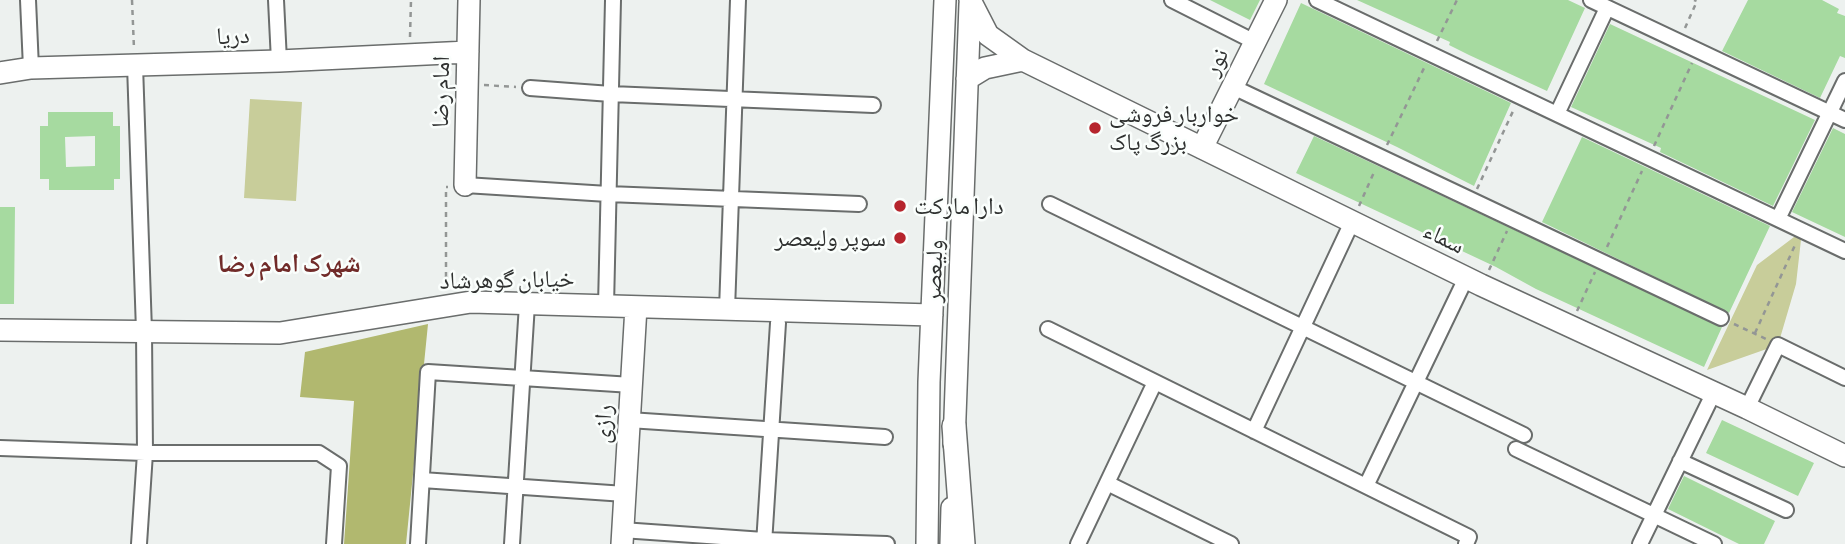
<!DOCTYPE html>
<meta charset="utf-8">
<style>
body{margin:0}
canvas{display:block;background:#edf1ef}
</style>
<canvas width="1845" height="544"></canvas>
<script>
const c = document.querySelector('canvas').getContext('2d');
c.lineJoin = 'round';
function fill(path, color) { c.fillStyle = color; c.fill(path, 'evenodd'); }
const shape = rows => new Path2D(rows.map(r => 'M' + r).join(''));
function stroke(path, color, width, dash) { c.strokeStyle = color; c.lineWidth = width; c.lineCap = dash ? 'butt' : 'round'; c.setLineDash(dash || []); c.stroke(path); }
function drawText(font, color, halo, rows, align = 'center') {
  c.font = font + ' "Asap Condensed","Noto Naskh Arabic",sans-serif'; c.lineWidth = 5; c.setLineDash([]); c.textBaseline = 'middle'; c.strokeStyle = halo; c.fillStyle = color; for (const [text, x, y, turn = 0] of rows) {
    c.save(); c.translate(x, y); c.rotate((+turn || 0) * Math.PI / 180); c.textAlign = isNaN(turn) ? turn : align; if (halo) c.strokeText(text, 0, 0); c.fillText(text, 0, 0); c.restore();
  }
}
const green = shape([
 [250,99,302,102,296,201,244,198],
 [1802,231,1796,284,1778,345,1707,370,1757,265]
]);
const forest = shape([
 [428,324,406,544,344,544,354,401,300,397,305,352]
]);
const building = shape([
 [1210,0,1260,0,1250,20],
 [1357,0,1568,0,1585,8,1547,91,1469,55,1449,45,1450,42],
 [1748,0,1822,0,1839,9,1837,13,1845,16,1845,58,1840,56,1820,98,1722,51],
 [1301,3,1511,103,1474,186,1397,147,1264,84],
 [1610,24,1815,120,1773,206,1660,152,1661,148,1571,107],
 [48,112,113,112,113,126,120,126,120,179,114,179,114,190,49,190,49,179,40,179,40,126,48,126],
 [95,136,95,166,66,167,65,137],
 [1833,128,1845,134,1845,237,1792,212],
 [1314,136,1722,327,1704,367,1536,289,1496,267,1296,173],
 [1582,137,1770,226,1729,313,1542,222],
 [0,207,15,207,14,304,0,304],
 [1722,420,1814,463,1798,496,1706,453],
 [1684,476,1775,521,1764,544,1739,544,1668,509]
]);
const path = shape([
 [132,0,134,49],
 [1685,28,1697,1,1694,0],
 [410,37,411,0],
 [1437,41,1457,0],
 [484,85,516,87],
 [1387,145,1425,66],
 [1654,146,1692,63],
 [1477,189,1514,109],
 [1359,206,1375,170],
 [1607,247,1642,171],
 [1489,270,1507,231],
 [446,287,446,187,448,187],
 [1577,311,1595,272],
 [1734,324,1766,339],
 [1755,333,1796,243]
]);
const street = shape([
 [28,0,31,68],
 [276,0,279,61],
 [1172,0,1255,42],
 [1317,0,1845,251],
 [1591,0,1845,120],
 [135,65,144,331,145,453,139,544],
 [1233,87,1721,318],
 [530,88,611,94,873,105],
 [1557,114,1607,8],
 [465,185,608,194,859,204],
 [1050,204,1524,435],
 [1778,219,1845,81],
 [606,306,613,0],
 [727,310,738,0],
 [1048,329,1469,537,1466,544],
 [1747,408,1778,345,1845,378],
 [629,420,885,437],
 [1254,431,1352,222],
 [0,448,145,453,319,453,339,466,334,544],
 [1516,449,1714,544],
 [1680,461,1786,510],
 [422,480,625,494],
 [1107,483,1231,544],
 [1366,486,1466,278],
 [622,530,764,540,887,544],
 [418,544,428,372,632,385],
 [512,544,527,304],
 [764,544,778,323],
 [1078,544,1155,382],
 [1640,544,1714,392]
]);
const secondary = shape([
 [970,0,988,35,1023,60,1481,285,1747,408,1845,456],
 [0,73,31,68,279,61,468,52],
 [967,79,985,68,1023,60],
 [1202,148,1276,0],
 [465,185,469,0],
 [0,330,280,333,471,302,932,315],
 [954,444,970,4],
 [622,544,636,307],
 [927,544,929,382,945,0],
 [951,544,952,508]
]);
const primary = shape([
 [954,426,963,544]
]);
const markers = [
 [1095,128,7,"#b6252d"],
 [900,206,7,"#b6252d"],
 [900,238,7,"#b6252d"]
];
const streetNames = [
 ["دریا",233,36,-2],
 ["نور",1216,62,-63],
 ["امام رضا",441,92,-89],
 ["سماء",1444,238,26],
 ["ولیعصر",934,271,-88],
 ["خیابان گوهرشاد",507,280,-1],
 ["رازی",603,424,-86]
];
const poiNames = [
 ["خواربار فروشی",1109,114],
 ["بزرگ پاک",1109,142],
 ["دارا مارکت",914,206],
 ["سوپر ولیعصر",886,238,"right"]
];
const neighbourhoodNames = [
 ["شهرک امام رضا",289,264]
];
fill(green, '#c8cd9a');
fill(forest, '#b1b86f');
fill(building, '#a6daa0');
stroke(street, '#6a6d6c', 18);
stroke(secondary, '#6a6d6c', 24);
stroke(primary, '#6a6d6c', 26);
stroke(path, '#939695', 2.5, [5, 5]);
stroke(street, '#fff', 14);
stroke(secondary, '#fff', 21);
stroke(primary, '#fff', 23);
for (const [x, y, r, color] of markers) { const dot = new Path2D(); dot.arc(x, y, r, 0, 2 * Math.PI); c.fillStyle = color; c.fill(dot); stroke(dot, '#fafefc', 2.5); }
drawText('24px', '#2f3130', '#fafefc', streetNames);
drawText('24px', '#2f3130', '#fafefc', poiNames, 'left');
drawText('bold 26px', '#712b29', '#fafefc', neighbourhoodNames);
</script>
